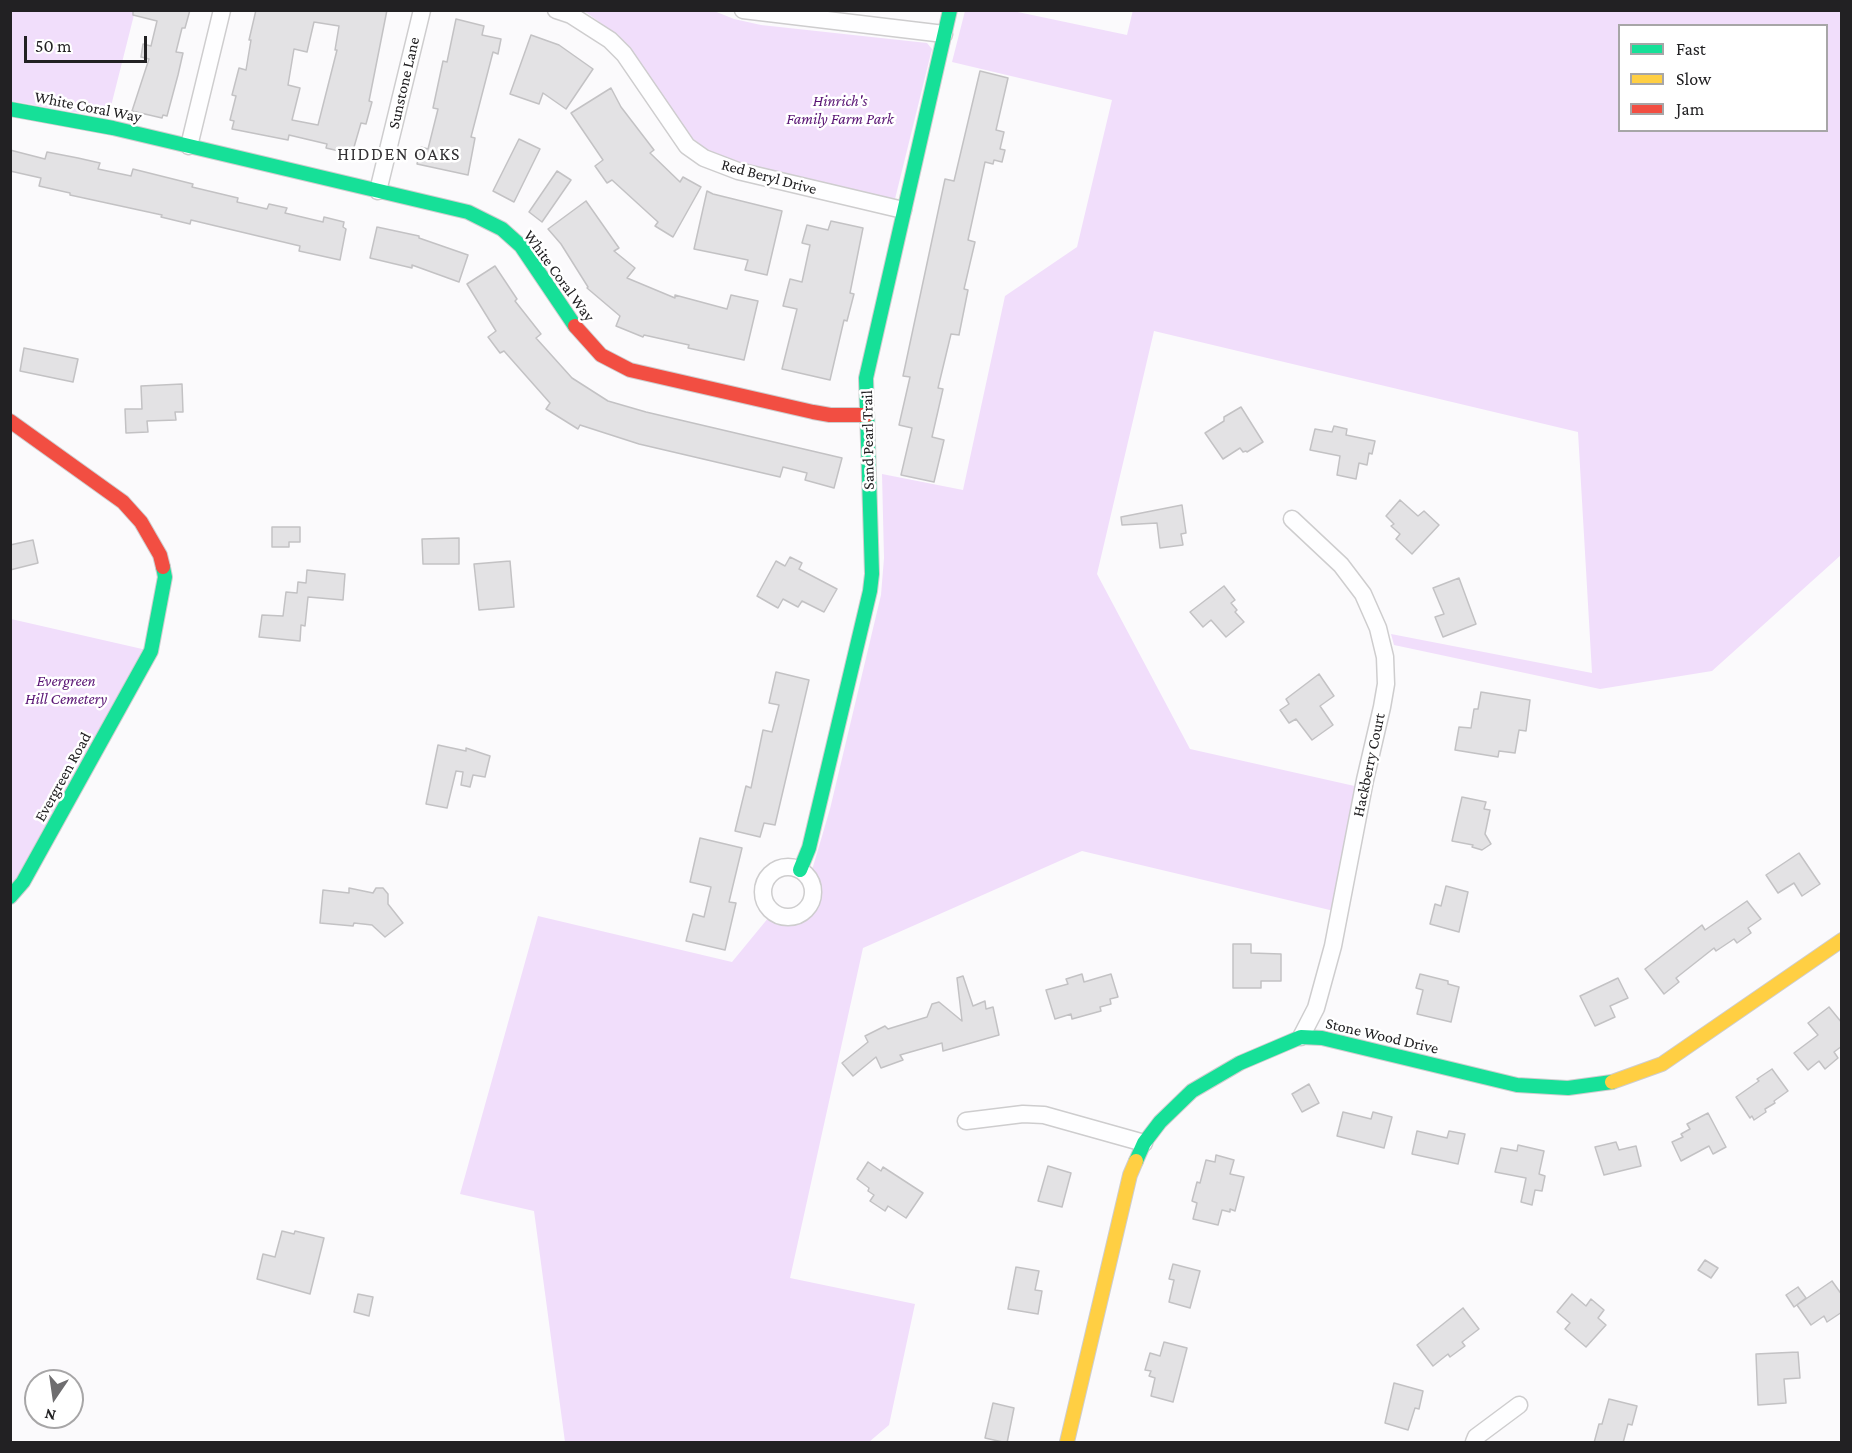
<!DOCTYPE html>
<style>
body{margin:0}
#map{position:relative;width:1852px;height:1453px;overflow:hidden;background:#fbfafc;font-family:"Crimson Pro",serif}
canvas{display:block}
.frame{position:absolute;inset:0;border:12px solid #222123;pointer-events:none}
.legend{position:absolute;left:1618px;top:24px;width:210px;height:108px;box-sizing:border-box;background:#fff;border:2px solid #a7a6a7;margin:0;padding:8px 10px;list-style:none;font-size:18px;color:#222123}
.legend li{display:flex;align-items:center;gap:12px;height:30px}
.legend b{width:30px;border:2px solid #a7a6a7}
.north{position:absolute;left:24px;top:1369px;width:60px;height:60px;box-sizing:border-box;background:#fff;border:2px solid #a7a6a7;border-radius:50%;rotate:193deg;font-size:16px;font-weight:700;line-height:24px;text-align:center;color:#222123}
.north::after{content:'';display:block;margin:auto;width:21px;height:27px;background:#6e6d6f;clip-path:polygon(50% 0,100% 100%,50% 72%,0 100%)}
.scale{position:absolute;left:24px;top:36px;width:123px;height:27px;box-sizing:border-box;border:3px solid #222123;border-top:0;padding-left:8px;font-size:18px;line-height:21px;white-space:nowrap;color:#222123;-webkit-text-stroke:4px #fff;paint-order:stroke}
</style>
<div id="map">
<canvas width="1852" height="1453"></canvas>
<div class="frame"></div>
<ul class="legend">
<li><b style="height:8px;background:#16e098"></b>Fast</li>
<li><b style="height:8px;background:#ffcf43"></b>Slow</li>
<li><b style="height:8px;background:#f24e42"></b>Jam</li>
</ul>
<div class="north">N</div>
<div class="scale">50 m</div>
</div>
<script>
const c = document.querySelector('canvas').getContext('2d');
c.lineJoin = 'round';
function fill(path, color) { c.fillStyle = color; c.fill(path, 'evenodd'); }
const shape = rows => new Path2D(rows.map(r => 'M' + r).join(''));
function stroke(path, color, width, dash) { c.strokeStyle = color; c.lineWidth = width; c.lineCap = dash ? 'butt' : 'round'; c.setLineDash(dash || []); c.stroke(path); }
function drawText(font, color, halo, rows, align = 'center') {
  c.font = font + ' "Crimson Pro",serif'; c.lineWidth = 5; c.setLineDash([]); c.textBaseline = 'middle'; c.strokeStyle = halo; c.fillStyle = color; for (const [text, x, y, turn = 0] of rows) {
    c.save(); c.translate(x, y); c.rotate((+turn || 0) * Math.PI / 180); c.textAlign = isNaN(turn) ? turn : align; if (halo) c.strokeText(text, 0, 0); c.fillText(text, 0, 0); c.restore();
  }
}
const green = shape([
 [1133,10,1841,11,1841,555,1712,671,1600,689,1394,645,1391,634,1592,673,1578,432,1154,331,1097,574,1190,749,1359,787,1334,911,1082,851,863,948,790,1278,915,1304,889,1425,869,1442,565,1442,534,1211,460,1194,538,916,732,962,769,917,789,923,808,918,814,912,820,902,821,894,820,886,812,870,830,809,881,595,884,558,882,474,963,490,1005,296,1077,247,1112,100,952,62,965,11,1013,11,1127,35],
 [1620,26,1826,26,1826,130,1620,130],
 [10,11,135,11,108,118,11,101],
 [580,11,714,11,734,19,761,25,927,43,932,49,895,199,891,201,736,163,711,153,687,134,617,35,587,13],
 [11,619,151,651,11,897]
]);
const building = shape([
 [133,10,190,10,185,28,182,28,176,52,183,53,178,75,167,116,163,115,162,118,132,111,149,59,141,57,143,44,151,46,157,21,133,15,133,10],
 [256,10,387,10,369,101,372,102,366,124,361,123,352,154,326,148,327,144,289,135,288,140,232,129,234,121,230,120,236,96,232,95,239,68,246,70,251,40,249,40,256,10],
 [314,22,339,26,335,50,337,50,318,125,292,120,300,88,288,85,294,49,307,52,314,22],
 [456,19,484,26,482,35,501,39,498,54,493,52,471,137,475,138,468,175,417,164,421,147,428,149,438,109,433,108,443,61,447,62,456,19],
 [531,35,559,45,593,69,566,109,543,93,539,104,510,94,531,35],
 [980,71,1008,78,996,130,1004,132,1000,149,1005,150,1002,162,994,160,993,164,985,162,977,199,968,240,975,242,964,289,968,290,959,335,951,334,938,388,943,389,932,437,944,440,934,482,901,475,912,428,899,425,910,377,903,376,945,179,954,181,980,71],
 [611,88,621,107,654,150,650,153,680,182,683,177,701,187,673,237,655,226,658,222,612,180,607,183,595,166,603,160,571,113,611,88],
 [519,139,540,149,514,202,493,191,519,139],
 [10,150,45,159,47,152,78,158,100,163,98,169,131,176,133,169,193,184,192,187,238,198,237,202,267,209,269,204,287,208,285,213,323,222,324,217,344,222,343,227,346,229,340,260,299,251,300,246,191,220,190,224,161,217,162,215,70,195,70,193,39,186,41,178,10,171,10,150],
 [557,171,571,180,542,222,529,212,557,171],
 [707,191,713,194,782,211,767,275,745,270,748,260,694,249,707,191],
 [586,201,619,248,614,251,635,268,627,278,675,298,675,295,727,309,731,295,758,301,744,360,688,348,689,345,644,335,643,337,616,326,620,316,587,288,588,287,561,244,548,229,586,201],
 [831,221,863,228,850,293,854,294,847,321,844,320,830,380,782,369,797,309,783,306,790,279,802,282,810,245,802,243,807,225,828,230,831,221],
 [377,227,419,236,419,238,468,255,459,282,412,265,412,268,370,258,377,227],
 [495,266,517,299,515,301,541,334,536,338,572,378,608,401,646,412,842,458,834,488,805,480,807,473,783,467,780,477,639,444,580,425,578,429,546,409,550,403,504,351,500,353,488,337,496,331,467,284,495,266],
 [24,348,78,359,73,382,20,371,24,348],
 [182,384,183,412,175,412,176,420,147,421,148,432,126,433,125,409,142,409,141,386,182,384],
 [1241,407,1263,442,1247,452,1246,451,1243,452,1240,448,1223,459,1205,433,1224,421,1224,417,1241,407],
 [1334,426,1347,429,1346,435,1375,441,1372,454,1369,453,1367,465,1359,463,1356,479,1337,475,1340,456,1310,450,1315,429,1332,432,1334,426],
 [1400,500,1418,516,1424,511,1439,525,1412,554,1396,539,1400,534,1391,526,1394,524,1386,516,1400,500],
 [1182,505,1186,533,1181,534,1183,545,1160,548,1157,523,1122,525,1121,517,1182,505],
 [272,527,300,527,300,542,289,542,289,547,272,547,272,527],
 [459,538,459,564,423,564,422,539,459,538],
 [33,540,38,563,10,570,10,545,33,540],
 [790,557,802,563,799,569,837,589,824,612,802,601,798,607,783,599,778,608,757,596,776,561,785,566,790,557],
 [510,561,514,607,479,610,474,564,510,561],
 [307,570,345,574,343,600,308,597,305,626,301,625,300,641,259,637,262,615,283,616,286,592,297,593,298,582,306,583,307,570],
 [1459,578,1476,624,1443,637,1435,617,1444,614,1433,588,1459,578],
 [1224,586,1235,600,1231,603,1237,610,1235,612,1244,622,1226,637,1211,620,1203,627,1190,612,1224,586],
 [776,672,809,680,775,825,764,823,760,837,735,831,746,786,751,788,763,730,772,732,779,705,769,703,776,672],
 [1319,674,1334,696,1320,706,1333,725,1312,740,1296,719,1289,723,1280,710,1289,704,1286,699,1319,674],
 [1481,692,1530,700,1526,731,1519,730,1515,753,1499,751,1498,757,1455,750,1459,727,1471,728,1474,709,1478,709,1481,692],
 [438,745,466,751,466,748,490,756,485,777,473,775,470,787,461,785,463,772,456,771,447,808,426,804,438,745],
 [1462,797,1486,802,1484,809,1490,810,1485,834,1491,844,1482,850,1472,847,1473,845,1452,841,1462,797],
 [700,838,742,848,729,902,736,903,725,950,686,941,693,914,704,917,711,887,690,882,700,838],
 [1799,853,1820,884,1802,896,1794,883,1778,893,1766,875,1799,853],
 [1446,886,1468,892,1459,932,1430,924,1435,904,1441,906,1446,886],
 [349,888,373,893,376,888,383,888,388,894,388,904,403,923,385,937,372,925,354,923,353,926,320,923,323,890,349,893,349,888],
 [1747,901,1761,919,1748,928,1751,933,1737,943,1734,939,1716,951,1714,948,1676,978,1679,982,1664,994,1645,969,1702,925,1705,930,1747,901],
 [1233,944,1251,944,1251,953,1281,954,1281,981,1261,981,1261,988,1233,988,1233,944],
 [1082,974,1084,982,1111,974,1118,997,1110,999,1111,1004,1100,1007,1101,1011,1072,1019,1071,1014,1055,1019,1046,990,1068,984,1066,979,1082,974],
 [1420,974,1448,981,1448,984,1459,987,1451,1022,1417,1014,1423,990,1416,988,1420,974],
 [963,976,973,1006,985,1001,986,1009,993,1007,999,1035,943,1051,942,1043,900,1055,903,1060,881,1068,876,1057,853,1076,842,1063,868,1042,865,1036,885,1026,888,1029,927,1017,932,1004,939,1002,962,1021,957,978,963,976],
 [1618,978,1628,998,1610,1006,1615,1017,1595,1026,1580,996,1618,978],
 [1829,1007,1842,1023,1842,1046,1834,1052,1838,1058,1825,1069,1819,1061,1808,1070,1794,1053,1818,1035,1808,1023,1829,1007],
 [1772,1069,1788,1091,1774,1101,1775,1103,1765,1109,1766,1112,1754,1120,1752,1116,1750,1118,1736,1097,1759,1081,1757,1079,1772,1069],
 [1309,1084,1319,1103,1302,1112,1292,1094,1309,1084],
 [1343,1112,1371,1119,1373,1112,1392,1117,1384,1148,1337,1136,1343,1112],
 [1708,1113,1726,1147,1713,1154,1709,1146,1681,1161,1672,1142,1683,1137,1681,1134,1690,1129,1687,1124,1708,1113],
 [1417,1131,1447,1138,1449,1131,1465,1134,1458,1164,1412,1154,1417,1131],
 [1616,1142,1619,1150,1636,1146,1641,1166,1604,1175,1595,1147,1616,1142],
 [1518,1145,1544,1151,1539,1174,1545,1176,1542,1191,1535,1190,1532,1205,1521,1202,1526,1178,1495,1172,1501,1148,1517,1151,1518,1145],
 [1216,1155,1234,1160,1230,1174,1244,1177,1235,1211,1230,1209,1230,1212,1222,1210,1218,1225,1193,1219,1197,1203,1192,1201,1197,1182,1200,1183,1206,1160,1215,1162,1216,1155],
 [868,1162,881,1171,883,1167,923,1193,906,1218,888,1206,885,1211,870,1201,874,1195,868,1191,869,1188,857,1179,868,1162],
 [1048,1166,1071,1173,1062,1207,1038,1201,1048,1166],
 [282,1231,294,1234,295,1231,324,1238,310,1294,257,1279,263,1254,275,1257,282,1231],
 [1705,1260,1718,1268,1711,1278,1698,1270,1705,1260],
 [1173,1264,1200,1271,1190,1308,1169,1302,1174,1280,1169,1279,1173,1264],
 [1016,1267,1039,1271,1035,1290,1042,1291,1038,1314,1008,1309,1016,1267],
 [1832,1281,1842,1295,1842,1312,1827,1322,1824,1316,1811,1325,1797,1305,1832,1281],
 [1798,1287,1806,1298,1794,1307,1786,1295,1798,1287],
 [358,1294,373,1297,369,1316,354,1312,358,1294],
 [1572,1294,1586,1306,1591,1299,1604,1310,1598,1318,1606,1325,1586,1347,1565,1329,1570,1323,1557,1312,1572,1294],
 [1463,1308,1479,1329,1462,1342,1465,1346,1450,1357,1448,1354,1433,1366,1417,1345,1463,1308],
 [1164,1342,1187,1348,1173,1402,1151,1396,1155,1378,1149,1376,1151,1371,1145,1370,1150,1353,1160,1356,1164,1342],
 [1798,1352,1800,1378,1784,1379,1786,1403,1758,1405,1756,1354,1798,1352],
 [1394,1383,1423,1391,1419,1409,1415,1408,1408,1430,1385,1423,1394,1383],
 [1609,1399,1637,1406,1632,1425,1628,1424,1623,1443,1594,1443,1599,1424,1602,1424,1609,1399],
 [993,1403,1014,1408,1007,1443,985,1438,993,1403]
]);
const street = shape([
 [556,10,571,15,610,40,624,54,687,146,704,158,738,171,903,210],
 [743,10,944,34],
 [189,146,222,10],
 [378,191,422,10],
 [1292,519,1341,565,1363,594,1378,628,1385,657,1386,684,1382,707,1365,780,1333,946,1316,1008,1301,1037],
 '763 892a25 25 0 1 1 50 0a25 25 0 1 1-50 0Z',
 [966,1121,1023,1114,1044,1115,1144,1143],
 [1474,1442,1476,1437,1519,1405]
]);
const fast = shape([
 [10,109,113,128,468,212,502,229,521,246,575,326],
 [800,870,809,848,870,591,872,574,866,378,950,10],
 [10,897,23,882,151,651,165,577,163,567],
 [1136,1161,1144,1143,1160,1122,1192,1091,1240,1063,1301,1037,1322,1038,1517,1085,1568,1088,1612,1082]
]);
const slow = shape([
 [1612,1082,1662,1064,1842,940],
 [1067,1442,1130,1175,1136,1161]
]);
const jam = shape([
 [575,326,601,355,630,370,813,412,830,415,867,415],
 [10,421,123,502,141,522,160,555,163,567]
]);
const streetNames = [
 ["Sunstone Lane",404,83,-77],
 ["White Coral Way",88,107,11],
 ["Red Beryl Drive",769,177,15],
 ["White Coral Way",559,276,54],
 ["Sand Pearl Trail",868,440,-91],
 ["Hackberry Court",1369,765,-78],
 ["Evergreen Road",63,777,-61],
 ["Stone Wood Drive",1382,1036,13]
];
const parkNames = [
 ["Hinrich's",840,101],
 ["Family Farm Park",840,119],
 ["Evergreen",66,681],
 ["Hill Cemetery",66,699]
];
const neighbourhoodNames = [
 ["HIDDEN OAKS",399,154]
];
fill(green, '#f1defb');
fill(building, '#e3e2e4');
stroke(building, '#c3c2c4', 1.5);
stroke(street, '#cecdce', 19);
stroke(fast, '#cecdce', 16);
stroke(slow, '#cecdce', 16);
stroke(jam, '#cecdce', 16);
stroke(street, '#fefeff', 16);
stroke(fast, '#16e098', 14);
stroke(slow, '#ffcf43', 14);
stroke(jam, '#f24e42', 14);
drawText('16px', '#222123', '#fff', streetNames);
drawText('italic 16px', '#591474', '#fff', parkNames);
c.letterSpacing = '1.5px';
drawText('18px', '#343235', '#fff', neighbourhoodNames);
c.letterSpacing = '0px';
</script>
